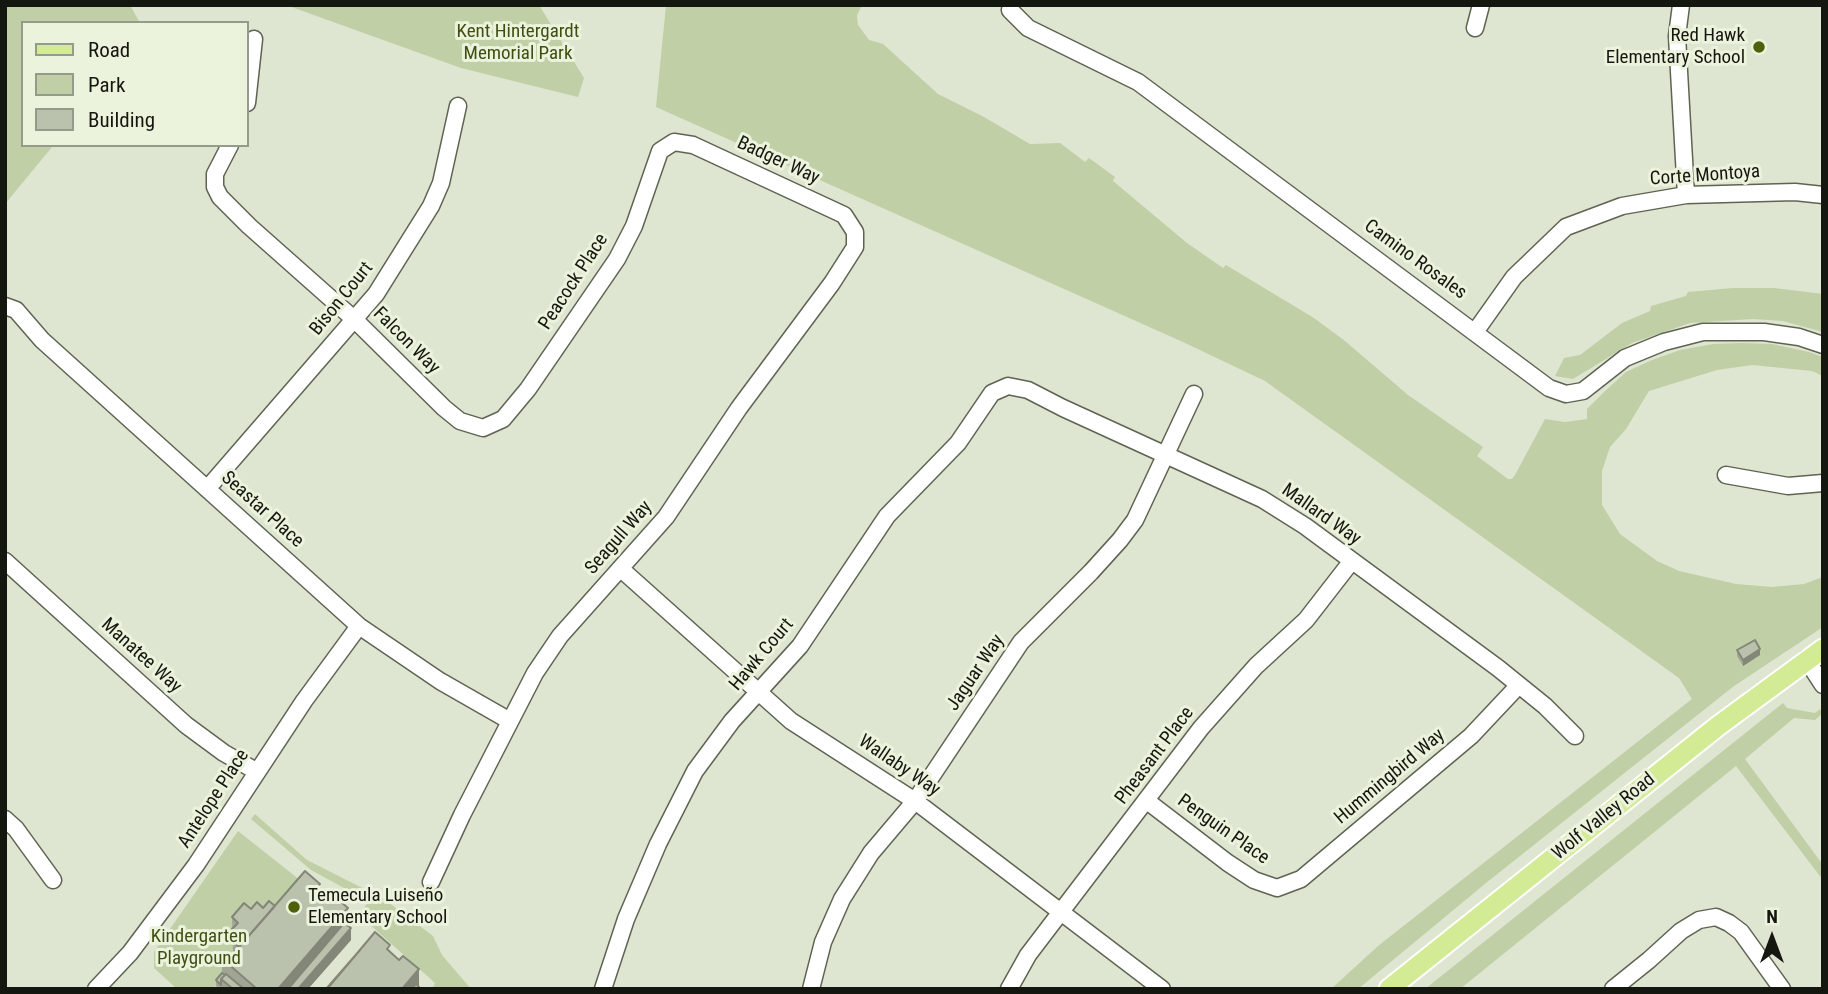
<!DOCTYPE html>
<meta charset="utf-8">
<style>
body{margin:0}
#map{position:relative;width:1828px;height:994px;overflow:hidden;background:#dee5d0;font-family:"Roboto Condensed",sans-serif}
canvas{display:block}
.frame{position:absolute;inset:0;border:7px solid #14170f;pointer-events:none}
.legend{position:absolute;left:21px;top:21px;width:228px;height:126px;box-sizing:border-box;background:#ebf3dd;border:2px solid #959b8b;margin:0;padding:9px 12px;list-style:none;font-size:21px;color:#14170f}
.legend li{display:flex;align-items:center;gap:14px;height:35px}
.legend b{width:35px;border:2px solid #959b8b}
.north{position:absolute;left:1737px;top:903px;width:70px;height:70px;-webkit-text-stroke:5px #ebf3dd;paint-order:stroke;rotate:0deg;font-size:19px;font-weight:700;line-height:28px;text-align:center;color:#14170f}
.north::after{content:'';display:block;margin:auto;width:24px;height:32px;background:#14170f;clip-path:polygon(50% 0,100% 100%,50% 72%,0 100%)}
</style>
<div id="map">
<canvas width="1828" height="994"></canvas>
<div class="frame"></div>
<ul class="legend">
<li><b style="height:9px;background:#d4eb96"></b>Road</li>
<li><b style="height:19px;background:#c1cfa6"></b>Park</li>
<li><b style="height:19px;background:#bac1ac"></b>Building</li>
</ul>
<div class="north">N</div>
</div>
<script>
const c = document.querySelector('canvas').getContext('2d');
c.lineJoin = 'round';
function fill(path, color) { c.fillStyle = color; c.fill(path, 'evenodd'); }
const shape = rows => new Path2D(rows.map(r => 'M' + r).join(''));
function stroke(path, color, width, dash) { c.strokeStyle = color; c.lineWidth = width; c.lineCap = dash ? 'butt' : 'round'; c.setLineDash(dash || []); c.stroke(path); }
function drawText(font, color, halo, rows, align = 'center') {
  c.font = font + ' "Roboto Condensed",sans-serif'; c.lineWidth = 6; c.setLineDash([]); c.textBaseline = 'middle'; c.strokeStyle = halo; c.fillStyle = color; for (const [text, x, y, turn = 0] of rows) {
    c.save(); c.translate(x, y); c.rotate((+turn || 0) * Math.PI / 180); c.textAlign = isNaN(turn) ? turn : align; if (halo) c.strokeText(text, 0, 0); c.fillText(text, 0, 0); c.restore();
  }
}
const green = shape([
 [5,5,130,5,140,23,23,23,23,145,52,147,5,204],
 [286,5,539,5,584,78,578,97,461,68],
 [666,5,862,5,857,15,858,25,869,40,883,44,938,94,984,117,1030,144,1060,143,1085,162,1089,158,1115,177,1113,181,1187,243,1223,268,1226,265,1314,318,1345,341,1408,395,1483,447,1477,456,1508,479,1512,479,1515,475,1545,419,1565,422,1587,419,1587,409,1604,392,1626,372,1652,360,1680,350,1713,344,1742,343,1772,344,1809,352,1823,357,1823,376,1812,371,1752,365,1717,370,1649,391,1626,429,1610,447,1602,471,1602,505,1620,534,1657,561,1679,571,1736,584,1772,587,1804,584,1823,577,1823,627,1734,686,1486,883,1358,989,1331,989,1378,946,1692,699,1679,678,1265,381,1183,342,656,107],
 [1733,288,1774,288,1823,294,1823,332,1783,321,1753,319,1690,323,1632,343,1573,379,1555,376,1564,358,1580,355,1622,323,1650,311,1651,306,1686,296,1688,292],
 [1783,703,1787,708,1815,713,1820,709,1823,713,1815,720,1794,718,1745,759,1823,865,1823,880,1736,766,1460,989,1425,989],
 [255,814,307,860,384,899,433,936,442,955,471,989,432,989,435,983,358,914,367,904,346,889,311,870,251,819],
 [238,831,305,884,238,935,240,960,213,989,177,989,154,968,154,952]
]);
const minor = shape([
 [1011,5,1010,10,1028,28,1138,82,1549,388,1566,394,1583,391,1625,358,1664,342,1703,332,1764,332,1799,337,1823,345],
 [1681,5,1677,36,1686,195],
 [1475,28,1481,5],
 [247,103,254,39],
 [230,145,215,174,215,187,220,197,249,226,355,320,444,408,460,421,483,428,503,419,528,389,617,259,634,226,660,151,674,142,693,145,844,215,855,232,855,247,832,283,739,408,666,517,560,636,535,673,462,815,431,882],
 [5,306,16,310,42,340,359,626,440,681,510,721],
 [1475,332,1514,277,1566,227,1622,206,1686,195,1795,192,1823,195],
 [1726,475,1788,486,1823,483],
 [207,489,376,294,431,206,441,183,458,106],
 [5,561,186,725,224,753,256,771],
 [621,569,791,721,915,801,1162,989],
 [1806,659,1823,685],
 [1147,801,1228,863,1254,880,1277,888,1301,879,1471,736,1519,685],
 [5,819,16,829,53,880],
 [96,989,130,953,196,865,304,701,359,626],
 [603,989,626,919,658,844,695,771,732,721,800,646,887,516,958,443,992,393,1008,386,1028,390,1063,408,1262,499,1305,526,1498,668,1545,706,1575,736],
 [811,989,823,942,842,899,871,853,915,801,1021,642,1091,572,1120,540,1135,520,1194,394],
 [1009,989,1028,955,1201,728,1256,666,1306,620,1351,562],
 [1613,989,1649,960,1681,931,1699,920,1716,917,1729,923,1741,932,1782,989]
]);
const major = shape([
 [1389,989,1718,726,1823,649]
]);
const wall = shape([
 [1737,650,1760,655,1743,666,1737,656],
 [320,891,348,925,351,940,308,989,219,989,216,986,216,980,222,973,222,967,233,954,232,917,251,909,275,906]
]);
const shadedWall = shape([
 [1760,649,1760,655,1743,666,1743,660],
 [348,908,348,931,298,989,278,989],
 [351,928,351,940,308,989,298,989],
 [419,969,419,989,402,989]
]);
const building = shape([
 [1755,640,1760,649,1743,660,1737,650,1755,640],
 [305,871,320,884,316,888,330,900,333,895,348,908,278,989,257,989,226,962,305,871],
 [269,901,275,906,239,947,233,942,239,935,232,929,238,923,232,917,244,903,251,909,257,902,263,908,269,901],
 [344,923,351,928,298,989,288,989,344,923],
 [375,932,390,945,387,949,399,960,403,956,419,969,402,989,327,989,375,932],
 [360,950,327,989,326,989,360,950],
 [222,973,225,975,221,979,221,985,216,980,222,973],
 [226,974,244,989,233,989,221,979,226,974],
 [416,984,421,989,412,989,416,984]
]);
const markers = [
 [1759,47,7,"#4d610a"],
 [294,907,7,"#4d610a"]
];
const parkNames = [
 ["Kent Hintergardt",518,32],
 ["Memorial Park",518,54],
 ["Kindergarten",199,937],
 ["Playground",199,959]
];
const poiNames = [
 ["Red Hawk",1745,36],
 ["Elementary School",1745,58],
 ["Temecula Luiseño",308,896,"left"],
 ["Elementary School",308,918,"left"]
];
const streetNames = [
 ["Badger Way",778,161,25],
 ["Corte Montoya",1705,176,-4],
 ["Camino Rosales",1415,260,36],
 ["Peacock Place",574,282,-57],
 ["Bison Court",342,299,-51],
 ["Falcon Way",406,341,45],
 ["Seastar Place",262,510,42],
 ["Mallard Way",1321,515,35],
 ["Seagull Way",619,538,-49],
 ["Hawk Court",762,655,-50],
 ["Manatee Way",141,656,42],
 ["Jaguar Way",976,673,-56],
 ["Pheasant Place",1155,756,-53],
 ["Wallaby Way",899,766,34],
 ["Hummingbird Way",1390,777,-40],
 ["Antelope Place",214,799,-57],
 ["Wolf Valley Road",1604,817,-39],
 ["Penguin Place",1223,830,35]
];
fill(green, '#c1cfa6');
stroke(minor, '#5e6452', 19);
stroke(major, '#fff', 23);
stroke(minor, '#fff', 16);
stroke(major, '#d4eb96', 19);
fill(wall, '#a0a694');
fill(shadedWall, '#828778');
fill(building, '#bac1ac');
stroke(building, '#828778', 2);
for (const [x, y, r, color] of markers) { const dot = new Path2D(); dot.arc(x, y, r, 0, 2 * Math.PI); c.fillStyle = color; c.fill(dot); stroke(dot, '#ebf3dd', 2.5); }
drawText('19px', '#3f4f11', '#ebf3dd', parkNames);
drawText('19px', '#14170f', '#ebf3dd', poiNames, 'right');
drawText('19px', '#14170f', '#ebf3dd', streetNames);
</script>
